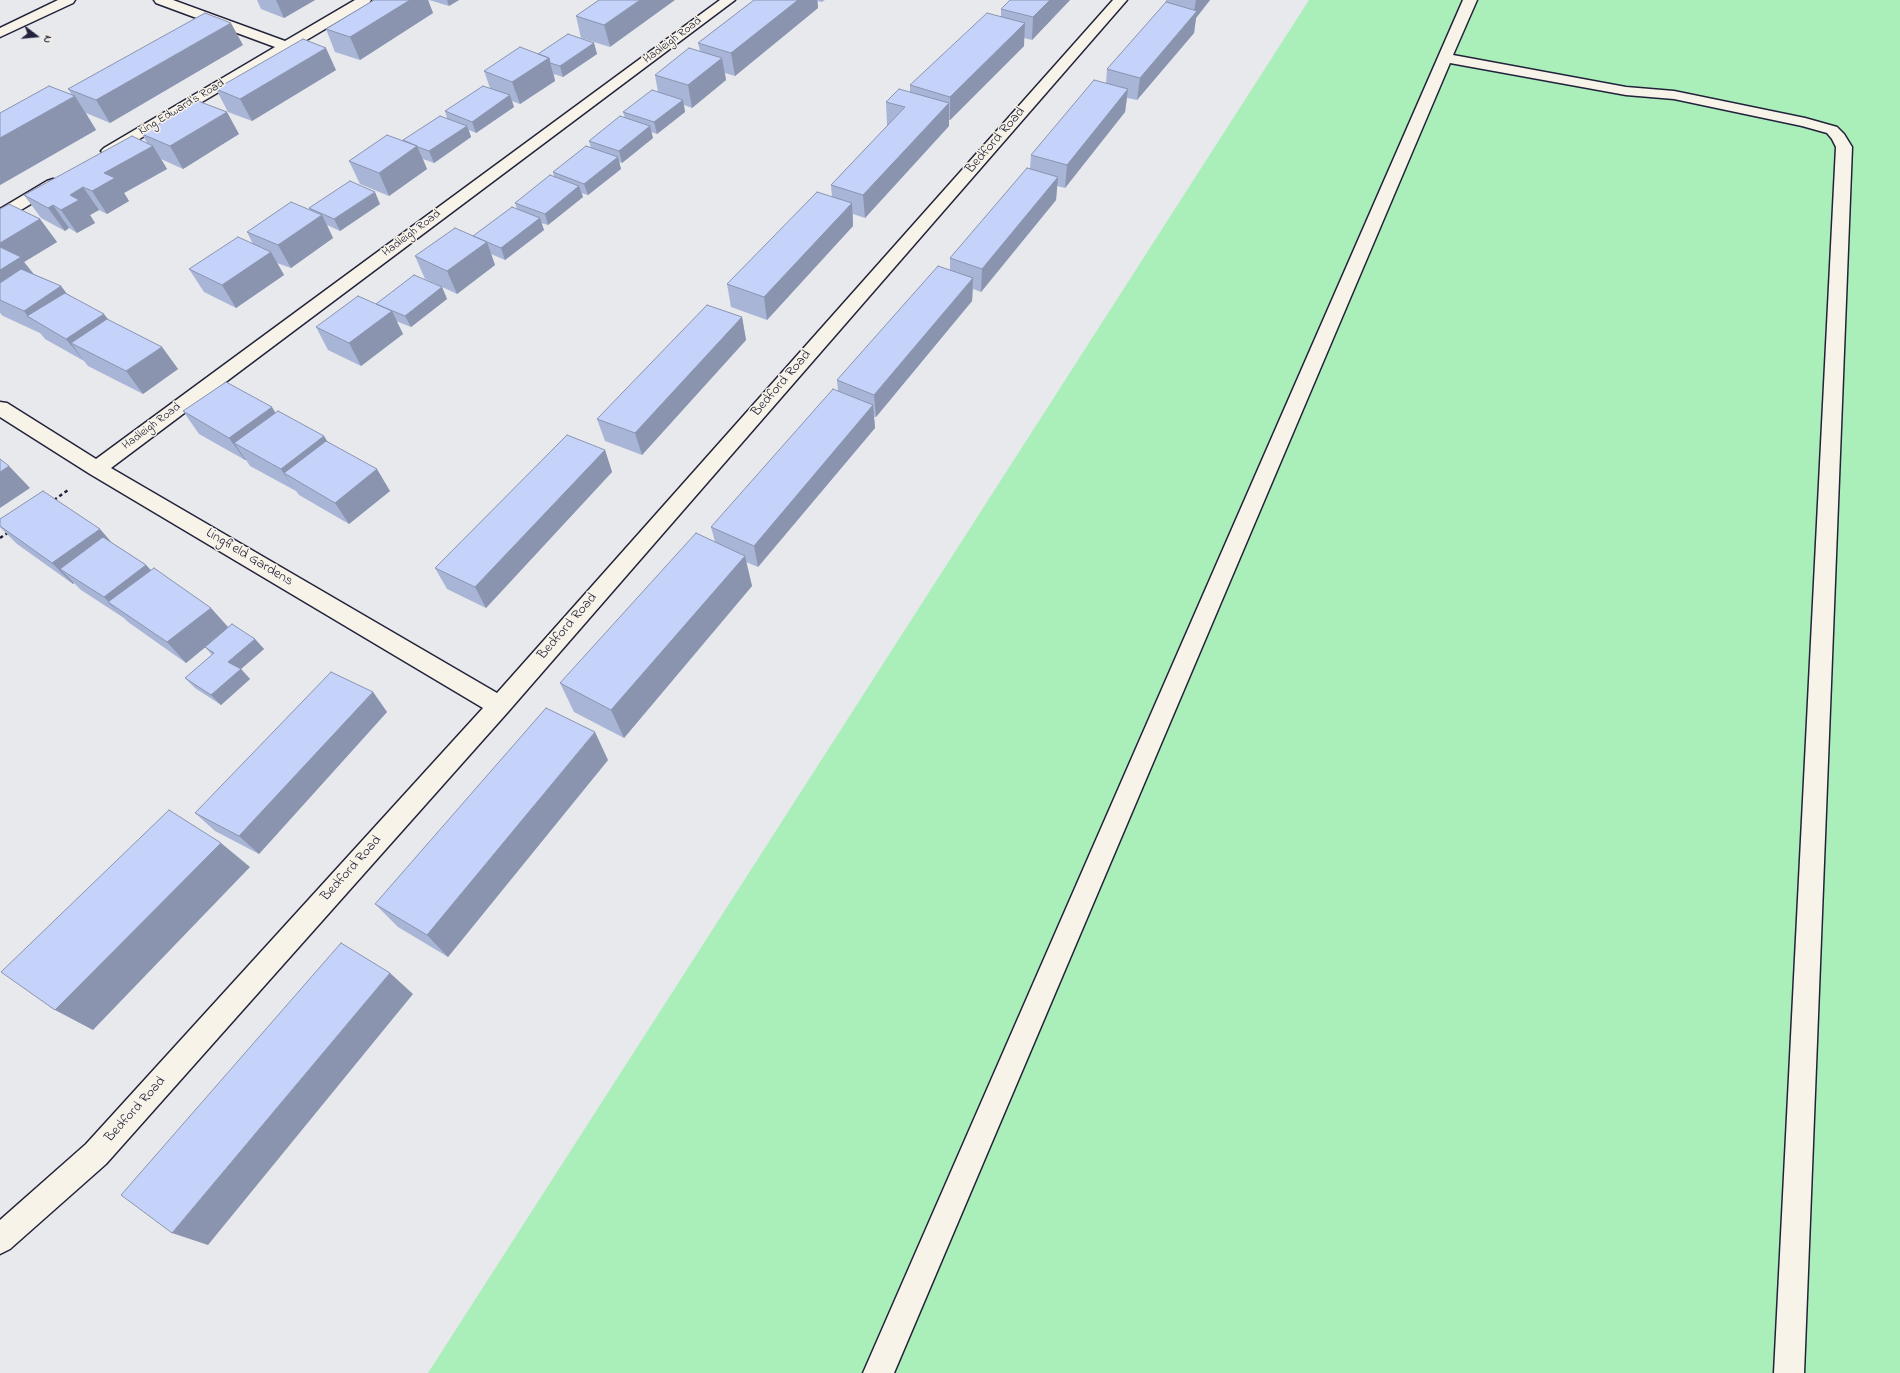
<!DOCTYPE html>
<style>
body{margin:0}
#map{position:relative;width:1900px;height:1373px;overflow:hidden;background:#e8e9ed;font-family:"Indie Flower",sans-serif}
canvas{display:block}
.north{position:absolute;left:16px;top:16px;width:40px;height:40px;-webkit-text-stroke:3px #f7f3e8;paint-order:stroke;rotate:106deg;font-size:11px;font-weight:700;line-height:16px;text-align:center;color:#22223b}
.north::after{content:'';display:block;margin:auto;width:14px;height:18px;background:#22223b;clip-path:polygon(50% 0,100% 100%,50% 72%,0 100%)}
</style>
<div id="map">
<canvas width="1900" height="1373"></canvas>
<div class="north">N</div>
</div>
<script>
const c = document.querySelector('canvas').getContext('2d');
c.lineJoin = 'round';
function fill(path, color) { c.fillStyle = color; c.fill(path, 'evenodd'); }
const shape = rows => new Path2D(rows.map(r => 'M' + r).join(''));
function stroke(path, color, width, dash) { c.strokeStyle = color; c.lineWidth = width; c.lineCap = dash ? 'butt' : 'round'; c.setLineDash(dash || []); c.stroke(path); }
function drawText(font, color, halo, rows, align = 'center') {
  c.font = font + ' "Indie Flower",sans-serif'; c.lineWidth = 3; c.setLineDash([]); c.textBaseline = 'middle'; c.strokeStyle = halo; c.fillStyle = color; for (const [text, x, y, turn = 0] of rows) {
    c.save(); c.translate(x, y); c.rotate((+turn || 0) * Math.PI / 180); c.textAlign = isNaN(turn) ? turn : align; if (halo) c.strokeText(text, 0, 0); c.fillText(text, 0, 0); c.restore();
  }
}
const green = shape([
 [1309,0,1900,0,1900,1373,428,1373]
]);
const path = shape([
 [54,500,68,490],
 [0,538,9,532]
]);
const minor = shape([
 [58,0,75,0,73,3,0,37,0,28,58,0],
 [154,0,173,0,285,41,355,0,371,0,369,3,114,154,109,156,104,154,101,151,104,148,275,47,156,3,154,0],
 [720,0,735,0,111,468,497,693,1113,0,1127,0,507,713,106,1164,10,1249,0,1254,0,1220,86,1144,483,708,90,474,0,417,0,402,7,403,96,459,720,0],
 [1463,0,1477,0,1453,55,1626,87,1674,91,1805,118,1837,127,1844,134,1852,147,1804,1373,1774,1373,1836,147,1832,139,1827,133,1802,126,1674,99,1626,95,1450,63,894,1373,863,1373,1463,0],
 [53,179,59,181,61,184,59,187,6,219,0,221,0,209,47,181,53,179]
]);
const wall = shape([
 [257,0,315,0,284,18,261,9],
 [374,0,428,0,433,13,360,60,335,52,326,29],
 [429,0,459,0,449,6],
 [599,0,610,47,581,38,576,16],
 [754,0,825,0,822,2,818,1,818,8,735,76,725,73,726,80,692,108,684,105,685,112,657,134,651,132,653,138,622,163,619,162,621,169,588,195,581,193,583,197,548,225,541,223,544,230,505,260,491,254,495,265,457,294,425,279,415,256,473,236,517,209,515,203,554,177,553,172,591,148,589,141,625,118,623,112,658,92,655,75,700,51,698,43],
 [1010,0,1070,0,1032,40,1024,38,1024,46,950,120,949,120,949,126,865,218,853,214,853,226,767,320,731,307,727,284,832,197,831,185,888,125,887,125,886,102,910,93,910,85,1001,16,1001,9],
 [1166,0,1210,0,1196,18,1194,33,1137,100,1127,98,1125,112,1065,188,1057,186,1056,200,981,292,973,289,972,301,876,417,874,417,875,428,758,567,746,562,752,586,624,738,574,712,560,683,715,542,711,527,838,391,837,380,950,270,950,258,1030,168,1031,155,1106,83,1107,69,1166,3],
 [594,43,597,54,563,77,554,74,555,81,520,104,512,101,514,107,476,133,469,130,471,137,434,163,423,159,427,169,389,196,360,184,349,161,403,140,447,118,445,111,490,88,484,71,538,54],
 [243,45,110,123,86,113,96,130,0,185,0,113,72,95,68,89],
 [336,70,252,121,228,112,216,89],
 [142,134,239,134,183,169,161,159,167,169,124,193,129,201,107,214,99,210,90,215,95,223,77,233,69,228,65,231,41,218,24,195,147,143],
 [380,204,340,231,327,225,333,238,291,268,277,263,284,275,236,308,204,292,189,269,253,244,247,232,310,210,309,208],
 [0,209,40,219,57,242,24,262,34,274,61,286,67,294,108,320,162,347,178,369,143,394,88,366,84,361,45,339,40,333,3,316,0,313],
 [442,287,447,299,411,327,396,321,403,334,361,366,328,350,316,327,377,305,376,304],
 [742,317,746,340,642,455,605,441,597,419],
 [183,411,276,413,324,436,327,441,390,491,349,524,299,495,296,491,250,466,246,460,245,460,199,434],
 [605,450,612,472,486,608,447,589,435,568],
 [0,519,111,542,146,565,151,570,228,628,255,639,264,649,241,669,250,679,221,705,195,688,185,678,212,655,205,647,206,646,186,663,128,622,124,618,81,590,74,583,73,584,17,544,0,527],
 [373,692,387,712,259,854,215,831,195,813],
 [608,760,448,957,398,927,375,904]
]);
const shadedWall = shape([
 [276,0,315,0,284,18],
 [410,0,428,0,433,13,360,60,350,37],
 [447,0,459,0,449,6],
 [640,0,675,0,610,47,604,25],
 [798,0,817,0,818,8,735,76,731,53],
 [1050,0,1070,0,1032,40,1033,17],
 [1196,0,1210,0,1196,18,1194,33,1137,100,1140,78,1193,16],
 [231,23,243,45,110,123,96,100],
 [1025,23,1024,46,950,120,950,97],
 [594,43,597,54,563,77,560,66],
 [326,48,336,70,252,121,240,99],
 [549,58,555,81,520,104,512,82],
 [722,58,726,80,692,108,688,85],
 [1128,89,1125,112,1065,188,1067,165],
 [510,95,514,107,476,133,472,122],
 [75,96,96,130,0,185,0,138],
 [683,100,685,112,657,134,654,122],
 [949,103,949,126,865,218,863,195],
 [227,112,239,134,183,169,170,146],
 [467,126,471,137,434,163,429,151],
 [650,126,653,138,622,163,619,151],
 [153,146,167,169,124,193,129,201,107,214,92,191,104,173],
 [417,146,427,169,389,196,379,173],
 [618,157,621,169,588,195,584,184],
 [1058,177,1056,200,981,292,982,269],
 [579,186,583,197,548,225,545,214],
 [83,187,99,210,90,215,95,223,77,233,61,210,70,195],
 [375,192,380,204,340,231,334,219],
 [852,203,853,226,767,320,764,297],
 [53,205,69,228,65,231,48,208],
 [322,215,333,238,291,268,278,245],
 [540,218,544,230,505,260,501,248],
 [40,219,57,242,24,262,38,280,0,300,0,243],
 [487,242,495,265,457,294,447,271],
 [271,252,284,275,236,308,222,285],
 [973,278,972,301,876,417,874,395],
 [61,286,78,309,29,318,24,311],
 [442,287,447,299,411,327,405,316],
 [392,311,403,334,361,366,349,343],
 [104,314,121,337,71,343,84,361,66,339],
 [742,317,746,340,642,455,635,433],
 [162,347,178,369,143,394,126,371],
 [873,405,875,428,758,567,754,546],
 [272,407,286,430,234,443,246,460,245,460,229,438],
 [324,436,337,458,284,473,295,491,281,469],
 [605,450,612,472,486,608,475,587],
 [9,466,30,488,0,508,0,472],
 [377,469,390,491,349,524,335,503],
 [100,529,119,551,60,569,74,583,73,584,52,563],
 [745,556,752,586,624,738,611,710],
 [146,565,165,586,108,602,124,618,104,597],
 [211,608,229,628,186,663,167,642],
 [255,639,264,649,241,669,250,679,221,705,211,695,228,662],
 [373,692,387,712,259,854,239,836],
 [595,732,608,760,448,957,427,935],
 [221,843,250,867,93,1030,55,1010],
 [390,973,413,994,208,1245,172,1233]
]);
const building = shape([
 [374,0,410,0,350,37,326,29,374,0],
 [599,0,640,0,604,25,576,16,599,0],
 [754,0,798,0,731,53,698,43,754,0],
 [1010,0,1050,0,1033,17,1001,9,1010,0],
 [1166,2,1197,11,1140,78,1107,69,1166,2],
 [205,13,231,23,96,100,68,89,205,13],
 [987,13,1025,23,950,97,910,85,987,13],
 [568,34,594,43,560,66,550,63,549,58,538,54,568,34],
 [303,39,326,48,240,99,216,89,303,39],
 [520,47,549,58,512,82,484,71,520,47],
 [689,48,722,58,688,85,655,75,689,48],
 [1094,80,1128,89,1067,165,1031,155,1094,80],
 [49,86,75,96,0,138,0,113,49,86],
 [483,86,510,95,472,122,445,111,483,86],
 [899,89,949,103,863,195,831,185,905,107,886,102,899,89],
 [652,90,683,100,654,122,623,112,652,90],
 [198,101,227,112,170,146,142,134,198,101],
 [440,116,467,126,429,151,418,147,417,146,403,140,440,116],
 [620,116,650,126,619,151,589,141,620,116],
 [387,135,417,146,379,173,349,161,387,135],
 [132,136,153,146,104,173,115,178,92,191,83,187,70,195,79,200,61,210,53,205,48,208,24,195,132,136],
 [586,146,618,157,584,184,553,172,586,146],
 [1027,168,1058,177,982,269,950,258,1027,168],
 [550,175,579,186,545,214,515,203,550,175],
 [350,181,375,192,334,219,309,208,350,181],
 [817,192,852,203,764,297,727,284,817,192],
 [291,202,322,215,278,245,247,232,291,202],
 [9,204,40,219,0,243,0,209,9,204],
 [512,207,540,218,501,248,473,236,512,207],
 [455,228,487,242,447,271,415,256,455,228],
 [238,237,271,252,222,285,189,269,238,237],
 [0,247,21,257,0,270,0,247],
 [938,266,973,278,874,395,837,380,938,266],
 [21,269,61,286,24,311,0,300,0,283,21,269],
 [414,275,442,287,405,316,376,304,414,275],
 [65,293,104,314,66,339,27,316,65,293],
 [358,296,392,311,349,343,316,327,358,296],
 [707,305,742,317,635,433,597,419,707,305],
 [107,319,162,347,126,371,71,343,107,319],
 [226,382,272,407,229,438,183,411,226,382],
 [833,389,873,405,754,546,711,527,833,389],
 [278,411,324,436,281,469,234,443,278,411],
 [567,435,605,450,475,587,435,568,567,435],
 [326,441,377,469,335,503,284,473,326,441],
 [0,459,9,466,0,472,0,459],
 [43,491,100,529,52,563,0,526,0,519,43,491],
 [696,533,745,556,611,710,560,683,696,533],
 [103,537,146,565,104,597,60,569,103,537],
 [154,568,211,608,167,642,108,602,154,568],
 [232,624,255,639,228,662,241,669,211,695,185,678,214,653,205,647,232,624],
 [331,672,373,692,239,836,195,813,331,672],
 [546,708,595,732,427,935,375,904,546,708],
 [169,810,221,843,55,1010,1,972,169,810],
 [341,943,390,973,172,1233,121,1195,341,943]
]);
const farStreetnames = [
 ["Hadleigh Road",673,41,-37],
 ["King Edward's Road",182,108,-31],
 ["Hadleigh Road",412,234,-37],
 ["Hadleigh Road",152,427,-37]
];
const streetNames = [
 ["Bedford Road",996,141,-49],
 ["Bedford Road",782,384,-49],
 ["Lingfield Gardens",249,558,31],
 ["Bedford Road",568,627,-49],
 ["Bedford Road",352,869,-48],
 ["Bedford Road",136,1110,-48]
];
fill(green, '#aaeeb9');
stroke(minor, '#22223b', 3);
stroke(path, '#22223b', 2.5, [3.5, 3]);
fill(minor, '#f7f3e8');
fill(wall, '#a9b5d7');
fill(shadedWall, '#8a94af');
fill(building, '#c5d3fa');
stroke(building, '#8a94af', 1);
drawText('12px', '#22223b', '#f7f3e8', farStreetnames);
drawText('14px', '#22223b', '#f7f3e8', streetNames);
</script>
